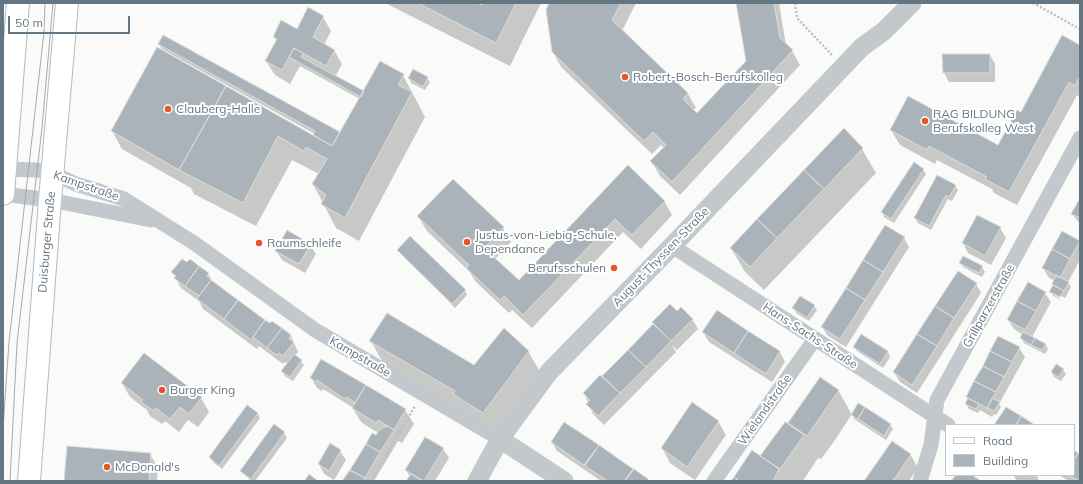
<!DOCTYPE html>
<meta charset="utf-8">
<style>
body{margin:0}
#map{position:relative;width:1083px;height:484px;overflow:hidden;background:#fafaf8;font-family:Mulish,sans-serif}
canvas{display:block}
.frame{position:absolute;inset:0;border:4px solid #657683;pointer-events:none}
.legend{position:absolute;left:945px;top:424px;width:130px;height:52px;box-sizing:border-box;background:#fff;border:1px solid #c1c8cd;margin:0;padding:5px 7px;list-style:none;font-size:12px;color:#657683}
.legend li{display:flex;align-items:center;gap:8px;height:20px}
.legend b{width:20px;border:1px solid #c1c8cd}
.scale{position:absolute;left:8px;top:16px;width:122px;height:18px;box-sizing:border-box;border:2px solid #657683;border-top:0;padding-left:5px;font-size:12px;line-height:14px;white-space:nowrap;color:#657683;-webkit-text-stroke:3px #fff;paint-order:stroke}
</style>
<div id="map">
<canvas width="1083" height="484"></canvas>
<div class="frame"></div>
<ul class="legend">
<li><b style="height:5px;background:#fff"></b>Road</li>
<li><b style="height:11px;background:#aab3b9"></b>Building</li>
</ul>
<div class="scale">50 m</div>
</div>
<script>
const c = document.querySelector('canvas').getContext('2d');
c.lineJoin = 'round';
function fill(path, color) { c.fillStyle = color; c.fill(path, 'evenodd'); }
const shape = rows => new Path2D(rows.map(r => 'M' + r).join(''));
function stroke(path, color, width, dash) { c.strokeStyle = color; c.lineWidth = width; c.lineCap = dash ? 'butt' : 'round'; c.setLineDash(dash || []); c.stroke(path); }
function drawText(font, color, halo, rows, align = 'center') {
  c.font = font + ' Mulish,sans-serif'; c.lineWidth = 4; c.setLineDash([]); c.textBaseline = 'middle'; c.strokeStyle = halo; c.fillStyle = color; for (const [text, x, y, turn = 0] of rows) {
    c.save(); c.translate(x, y); c.rotate((+turn || 0) * Math.PI / 180); c.textAlign = isNaN(turn) ? turn : align; if (halo) c.strokeText(text, 0, 0); c.fillText(text, 0, 0); c.restore();
  }
}
const shadow = shape([
 [385,3,476,3,483,7,485,3,541,3,510,66],
 [550,3,636,3,622,31,688,94,696,108,693,110,697,114,747,62,737,3,779,3,786,45,792,51,800,65,680,195,660,176,652,162,664,148,661,145,652,154,561,67,553,52],
 [323,17,331,31,324,45,334,50,342,64,335,77,363,92,403,75,425,117,359,241,336,228,313,184,319,174,292,160,256,226,194,194,191,188,122,149,112,131,313,136,315,134,162,49,159,44,340,135,360,99,300,66,290,84,275,75,266,61,277,42,274,37,297,30],
 [1080,47,1080,97,1077,95,1017,205,994,193,992,189,937,160,935,164,900,145,891,130,999,146],
 [990,55,995,64,995,82,949,82,944,73],
 [409,78,427,78,430,82,425,90,411,83],
 [862,149,876,173,764,290,745,272,731,248],
 [628,167,664,201,672,215,641,249,623,232,532,328,512,310,509,313,476,282,469,271,427,231,418,216,503,228,511,242,495,259,519,282],
 [923,170,926,174,894,223,884,217,882,212],
 [955,186,958,190,952,201,948,199,931,230,918,223,915,218],
 [1080,200,1080,224,1072,214],
 [978,216,1000,228,1006,238,991,265,968,253,963,243],
 [904,238,909,247,846,347,828,336,822,327],
 [1079,241,1080,260,1068,282,1071,287,1065,298,1053,292,1053,294,1063,301,1053,296,1051,291,1055,281,1049,278,1043,268],
 [310,245,316,254,305,273,282,260,276,251],
 [398,250,465,291,467,295,455,308],
 [960,263,982,267,985,272,982,277,963,267],
 [173,273,208,274,213,282,270,324,291,336,298,352,295,356,304,365,293,381,285,376,282,371,288,364,285,362,283,364,259,346,257,349,203,309,199,301,181,288],
 [976,284,981,293,917,393,900,382,894,372],
 [1045,293,1051,302,1032,337,1045,344,1048,349,1045,354,1024,343,1021,338,1023,335,1014,329,1008,320],
 [814,306,817,310,809,321,796,313,794,308],
 [717,312,780,352,785,362,772,382,709,342,703,332],
 [677,313,692,319,698,329,677,350,672,345,676,352,604,425,593,414,584,393,602,378,653,326,657,328,653,322],
 [861,335,888,352,890,357,883,368,857,351,854,347],
 [371,341,474,366,528,351,542,375,497,436,384,365],
 [1019,348,1025,357,999,404,1001,407,996,415,994,414,992,417,980,410,978,413,969,409,966,404,969,400,967,397],
 [1056,366,1063,370,1066,374,1061,381,1054,377,1052,372],
 [311,378,365,386,405,410,414,424,402,443,398,441,374,481,343,481,378,433,361,422,352,407,323,389,322,391,317,388],
 [122,383,201,398,209,412,198,427,188,420,179,432,165,421,162,424,150,416,147,410,130,397],
 [838,390,852,415,890,425,893,429,886,440,854,419,852,414,835,440,821,459,818,458,803,481,732,481,760,457,779,430,794,416],
 [248,406,258,414,260,418,222,469,213,462,210,457],
 [718,421,726,435,695,480,670,463,662,448],
 [565,423,649,481,601,481,557,451,552,442],
 [274,426,284,433,287,438,255,481,251,481,241,471],
 [443,449,449,458,435,481,408,481,410,477,406,470],
 [340,451,346,460,334,480,324,474,319,464],
 [1074,451,1080,455,1080,481,1069,481,1059,475,1074,475],
 [150,454,158,468,157,481,65,481],
 [910,454,918,468,909,481,865,481]
]);
const building = shape([
 [418,3,478,3,482,5,483,3,516,3,496,43,418,3],
 [549,3,621,3,612,20,688,93,683,99,697,113,746,61,736,3,774,3,780,38,793,50,672,182,650,161,666,145,653,132,644,141,552,52,546,10,549,3],
 [308,7,324,16,313,37,335,50,326,66,294,48,282,70,265,61,277,39,273,37,281,20,297,29,308,7],
 [163,35,340,132,332,146,313,135,315,131,158,44,163,35],
 [1062,35,1080,45,1080,76,1075,86,1069,82,1009,192,985,179,987,177,929,146,927,150,890,130,908,96,998,145,1017,110,1021,112,1062,35],
 [157,47,226,86,179,170,111,131,157,47],
 [294,48,303,53,301,57,364,91,361,97,289,57,294,48],
 [942,54,990,54,990,73,943,73,942,54],
 [380,61,404,74,398,85,412,92,345,218,321,204,326,195,312,184,327,159,306,147,304,151,278,136,243,203,179,170,226,86,332,146,380,61],
 [413,69,428,77,423,87,408,78,413,69],
 [844,128,863,148,824,189,804,170,844,128],
 [914,162,924,169,891,219,881,212,914,162],
 [628,165,665,201,632,235,615,219,523,315,504,296,500,300,466,268,469,265,417,216,453,179,504,227,484,248,519,280,628,165],
 [804,170,824,189,777,238,757,219,804,170],
 [937,175,956,185,949,197,946,195,929,226,914,218,937,175],
 [1080,198,1080,218,1071,214,1080,198],
 [977,215,1001,227,985,256,962,243,977,215],
 [757,219,777,238,750,267,730,248,757,219],
 [885,225,905,237,883,272,863,260,885,225],
 [287,230,311,244,299,264,275,251,287,230],
 [1062,231,1080,241,1070,259,1052,249,1062,231],
 [410,236,466,290,452,304,397,250,410,236],
 [1052,249,1070,259,1060,278,1042,268,1052,249],
 [963,256,983,266,979,273,959,263,963,256],
 [182,259,187,262,190,259,199,266,185,286,174,278,176,276,171,272,182,259],
 [863,260,883,272,865,300,846,288,863,260],
 [199,266,209,273,207,276,211,280,199,296,185,286,199,266],
 [958,271,977,283,954,318,935,306,958,271],
 [1056,275,1069,282,1064,291,1052,284,1056,275],
 [211,280,238,300,224,319,197,299,211,280],
 [1028,282,1046,292,1036,311,1017,301,1028,282],
 [1053,285,1064,291,1060,297,1049,292,1053,285],
 [846,288,865,300,840,339,821,327,846,288],
 [800,296,815,305,807,318,792,308,800,296],
 [238,300,265,320,251,340,224,319,238,300],
 [1017,301,1036,311,1025,330,1007,320,1017,301],
 [670,304,677,311,681,307,693,319,671,341,652,322,670,304],
 [935,306,954,318,937,346,917,334,935,306],
 [717,310,748,331,734,353,702,332,717,310],
 [387,313,474,365,504,328,529,351,483,413,453,394,455,391,369,341,387,313],
 [265,320,270,323,272,321,282,328,267,348,253,337,265,320],
 [653,324,671,341,646,367,628,350,653,324],
 [282,328,291,335,289,339,294,342,283,356,279,353,277,355,267,348,282,328],
 [748,331,780,351,766,374,734,353,748,331],
 [1023,332,1035,338,1031,345,1020,338,1023,332],
 [861,334,888,351,880,364,853,347,861,334],
 [917,334,937,346,912,385,893,372,917,334],
 [998,336,1020,347,1012,362,990,351,998,336],
 [1035,338,1046,344,1042,350,1031,345,1035,338],
 [628,350,646,367,620,393,602,376,628,350],
 [990,351,1012,362,1004,377,983,366,990,351],
 [144,353,202,397,189,414,180,407,170,419,156,408,154,411,141,402,143,400,121,383,144,353],
 [294,354,302,360,290,377,281,371,294,354],
 [321,359,366,385,354,404,354,402,347,397,345,399,317,380,316,382,310,378,321,359],
 [1056,364,1064,369,1058,377,1051,372,1056,364],
 [983,366,1004,377,996,392,974,381,983,366],
 [600,375,620,393,598,416,586,404,590,400,583,393,600,375],
 [820,377,839,390,807,436,788,423,820,377],
 [974,381,996,392,987,408,966,397,974,381],
 [366,385,406,409,394,430,378,420,376,423,352,408,366,385],
 [968,398,979,404,976,409,965,404,968,398],
 [992,398,1000,402,994,411,987,408,992,398],
 [692,402,719,421,687,467,661,448,692,402],
 [858,403,865,407,858,419,851,415,858,403],
 [247,405,258,413,219,466,209,457,247,405],
 [865,407,891,424,884,436,858,419,865,407],
 [1006,407,1021,416,1016,425,994,425,1006,407],
 [1021,416,1035,425,1016,425,1021,416],
 [564,422,599,445,584,465,551,442,564,422],
 [785,422,804,435,780,469,760,456,785,422],
 [274,424,285,432,251,479,240,471,274,424],
 [388,426,394,430,380,452,366,444,372,433,376,435,380,429,388,426],
 [425,437,444,448,424,481,405,470,425,437],
 [892,441,911,454,897,475,892,481,864,481,892,441],
 [330,443,341,450,329,471,318,464,330,443],
 [366,444,380,452,365,478,350,470,366,444],
 [599,445,633,469,624,481,608,481,585,466,599,445],
 [67,446,151,453,149,481,64,481,67,446],
 [752,450,779,469,773,481,739,481,734,477,752,450],
 [1074,450,1078,453,1074,460,1074,450],
 [1078,453,1080,454,1080,481,1068,475,1074,475,1074,460,1078,453],
 [634,469,648,479,650,481,625,481,634,469],
 [350,470,365,478,363,481,342,481,350,470],
 [309,474,318,481,306,481,305,480,309,474],
 [411,474,422,481,406,481,411,474],
 [956,475,972,475,981,481,951,481,956,475],
 [734,477,739,481,731,481,734,477]
]);
const path = shape([
 [795,3,797,18,832,55],
 [1033,3,1080,29],
 [371,481,415,406]
]);
const minor = shape([
 [3,169,37,170,54,174,76,184,124,199,194,243,315,330,500,439],
 [3,194,50,200,151,220],
 [672,246,948,425],
 [1022,475,1031,481],
 [714,481,815,339],
 [920,481,931,445,937,400,1080,138]
]);
const tertiary = shape([
 [500,439,564,481],
 [477,481,500,439,549,372,672,246,862,47,884,31,912,3]
]);
const secondary = shape([
 [3,194,18,3],
 [29,481,50,200,67,3]
]);
const tram = shape([
 [3,428,9,342,44,32,45,3],
 [10,481,17,343,42,128,53,3]
]);
const markers = [
 [625,77,4,"#e4572e"],
 [168,109,4,"#e4572e"],
 [925,121,4,"#e4572e"],
 [467,242,4,"#e4572e"],
 [259,243,4,"#e4572e"],
 [614,268,4,"#e4572e"],
 [162,390,4,"#e4572e"],
 [107,467,4,"#e4572e"]
];
const poiNames = [
 ["Robert-Bosch-Berufskolleg",633,77],
 ["Clauberg-Halle",176,109],
 ["RAG BILDUNG",933,114],
 ["Berufskolleg West",933,128],
 ["Justus-von-Liebig-Schule,",475,235],
 ["Dependance",475,249],
 ["Raumschleife",267,243],
 ["Berufsschulen",606,268,"right"],
 ["Burger King",170,390],
 ["McDonald's",115,467]
];
const streetNames = [
 ["Kampstraße",86,186,19],
 ["Duisburger Straße",47,242,-85],
 ["August-Thyssen-Straße",661,257,-46],
 ["Grillparzerstraße",989,306,-61],
 ["Hans-Sachs-Straße",810,336,33],
 ["Kampstraße",360,357,30],
 ["Wielandstraße",765,410,-55]
];
fill(shadow, '#0003');
fill(building, '#aab3b9');
stroke(building, '#dcdcda', 1);
stroke(secondary, '#b3babf', 24);
stroke(path, '#bbbfc2', 2.5, [2, 2]);
stroke(minor, '#c3c8cc', 15);
stroke(tertiary, '#c3c8cc', 19);
stroke(secondary, '#fff', 22);
stroke(tram, '#a2aab0', 1);
for (const [x, y, r, color] of markers) { const dot = new Path2D(); dot.arc(x, y, r, 0, 2 * Math.PI); c.fillStyle = color; c.fill(dot); stroke(dot, '#fff', 1.5); }
drawText('12px', '#657683', '#fff', poiNames, 'left');
drawText('12px', '#657683', '#fff', streetNames);
</script>
